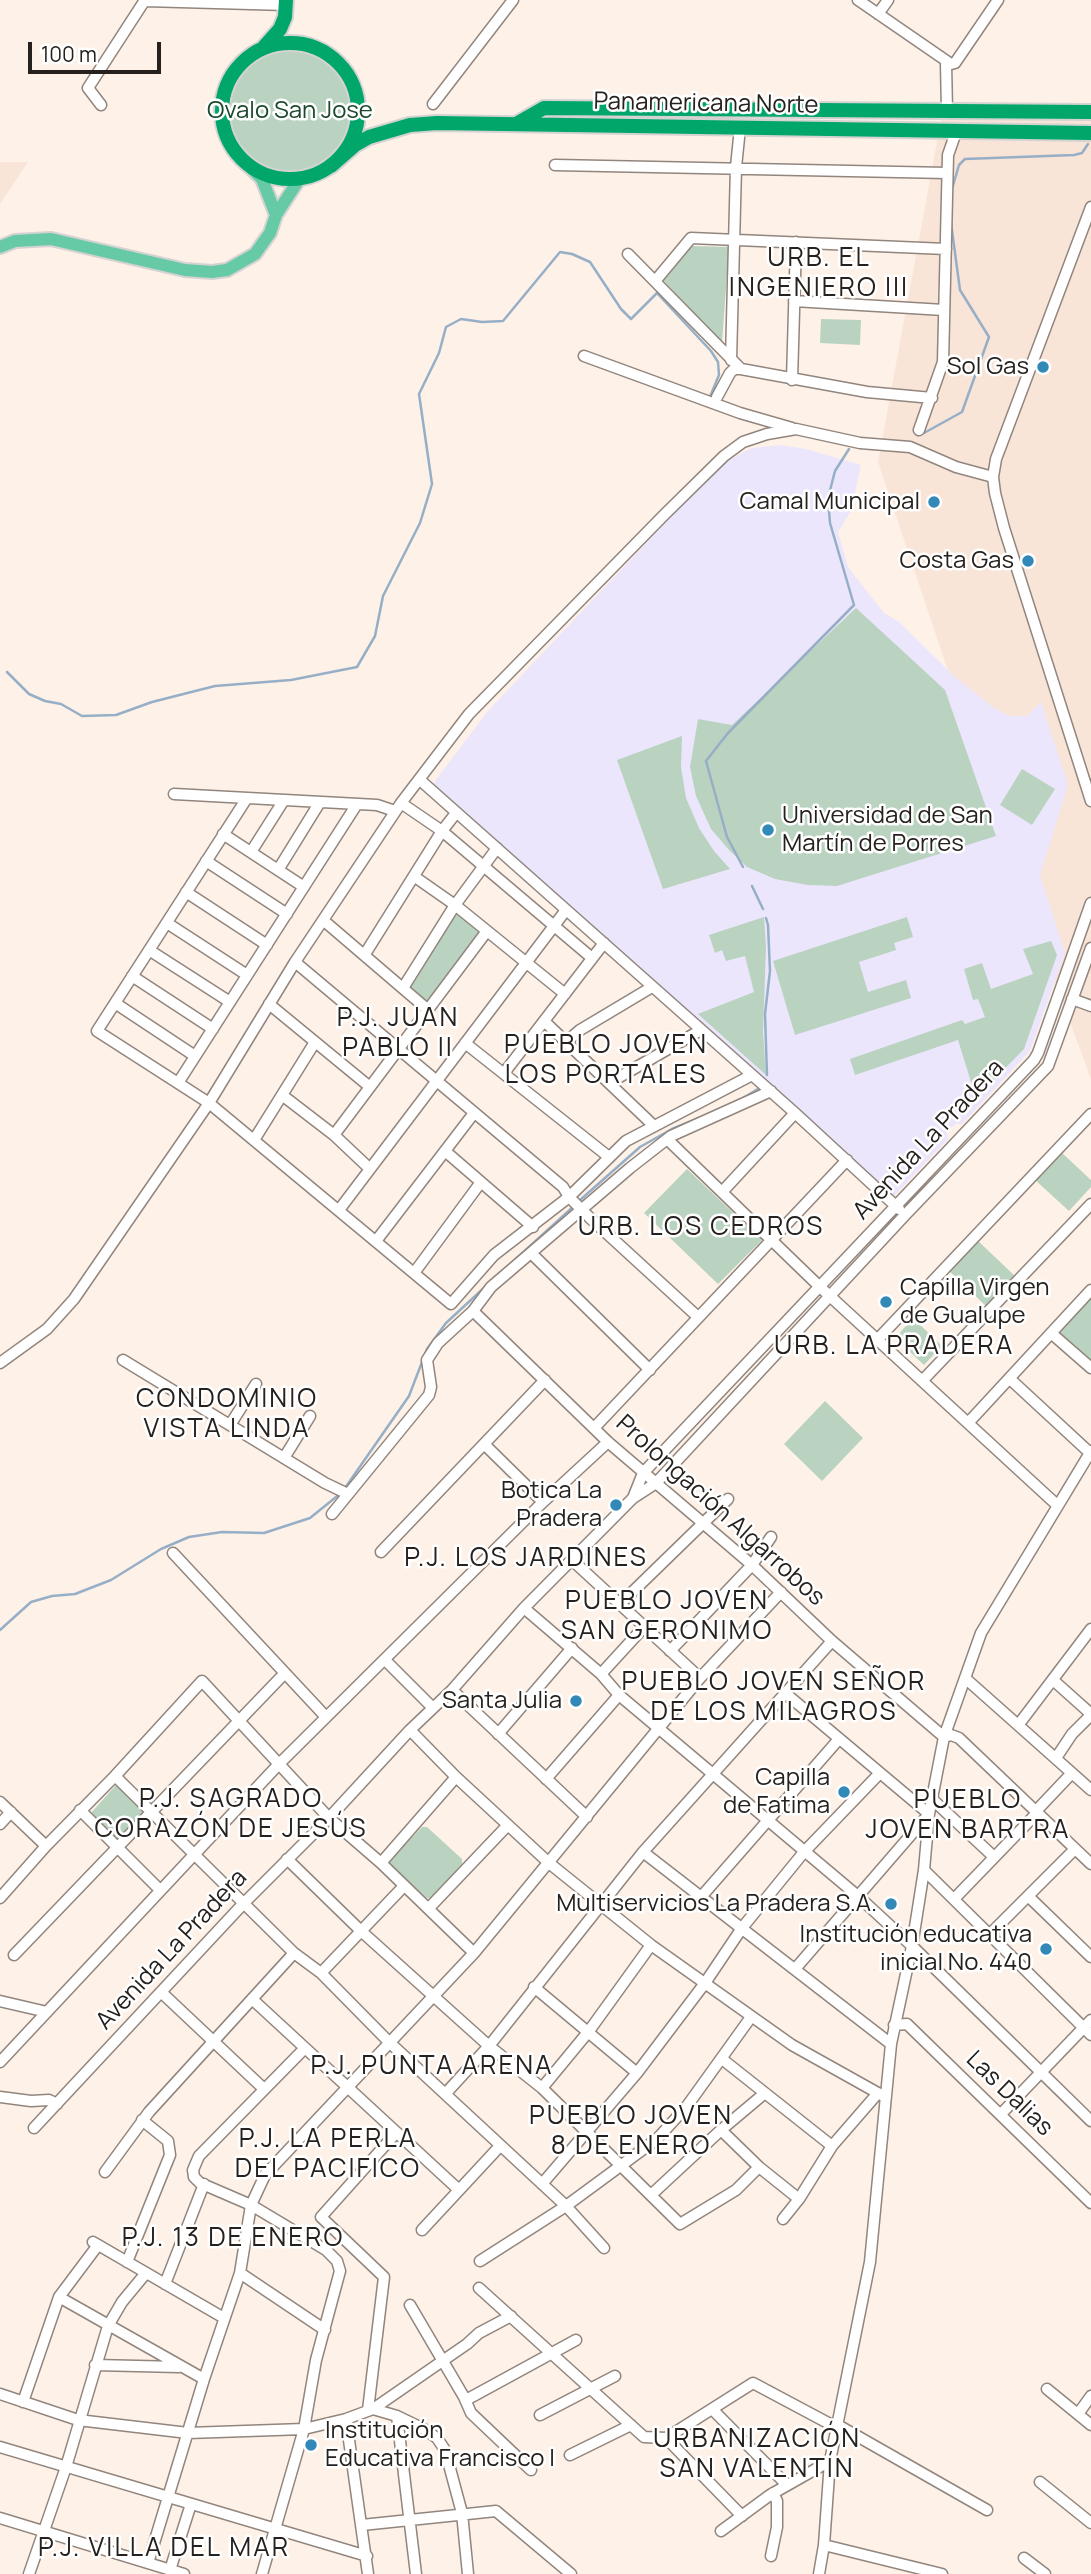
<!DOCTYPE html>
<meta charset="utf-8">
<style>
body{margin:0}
#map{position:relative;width:1091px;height:2574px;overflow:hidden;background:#fef1e8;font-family:Manrope,sans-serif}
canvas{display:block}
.scale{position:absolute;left:28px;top:42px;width:133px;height:32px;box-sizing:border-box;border:4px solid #26211e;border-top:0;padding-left:9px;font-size:21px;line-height:24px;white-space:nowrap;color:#26211e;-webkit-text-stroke:5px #fff;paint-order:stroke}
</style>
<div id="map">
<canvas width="1091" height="2574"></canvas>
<div class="scale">100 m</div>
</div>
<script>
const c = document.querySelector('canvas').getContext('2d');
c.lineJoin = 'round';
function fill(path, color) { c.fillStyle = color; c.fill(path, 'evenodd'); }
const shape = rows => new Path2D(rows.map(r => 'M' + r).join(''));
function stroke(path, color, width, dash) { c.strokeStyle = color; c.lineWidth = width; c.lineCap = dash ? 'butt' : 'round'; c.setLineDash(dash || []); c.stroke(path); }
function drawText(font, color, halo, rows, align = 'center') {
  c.font = font + ' Manrope,sans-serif'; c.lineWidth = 5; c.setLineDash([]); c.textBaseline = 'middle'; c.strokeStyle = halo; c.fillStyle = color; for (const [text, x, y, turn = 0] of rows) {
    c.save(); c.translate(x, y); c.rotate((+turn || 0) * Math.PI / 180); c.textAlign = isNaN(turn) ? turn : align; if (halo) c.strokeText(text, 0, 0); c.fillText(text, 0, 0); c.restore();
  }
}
const built = shape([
 [1091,107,1091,1079,1018,880,878,462,941,120],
 [0,162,28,162,0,204]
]);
const education = shape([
 [781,445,806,449,861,465,851,511,838,532,848,567,884,613,898,621,954,676,994,708,1010,716,1027,716,1041,702,1068,785,1040,875,1065,953,1030,1051,962,1124,955,1124,947,1132,948,1139,894,1196,432,785,487,712,715,470,726,461,752,448]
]);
const green = shape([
 '226 111a64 64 0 1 1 128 0a64 64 0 1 1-128 0Z',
 [692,246,729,247,722,343,662,279],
 [821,319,861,320,860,345,820,343],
 [856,608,945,690,996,836,837,886,808,885,775,879,747,867,729,850,711,829,696,796,690,767,698,719,732,725],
 [682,736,681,767,686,798,699,828,714,851,730,869,663,889,617,760],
 [1022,769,1055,789,1032,825,1000,805],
 [455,903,484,931,429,1007,405,986],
 [764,917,766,947,763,1032,766,1075,698,1014,754,992,745,956,726,961,722,950,715,953,709,935],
 [907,917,913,937,894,943,896,950,859,962,868,992,906,980,911,998,795,1035,773,961],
 [1051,941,1057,955,1024,1049,976,1098,958,1040,855,1075,850,1059,962,1020,965,1024,985,1017,978,999,973,1000,964,969,982,963,991,989,1033,974,1023,949],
 [1060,1151,1091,1180,1091,1187,1069,1211,1034,1179],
 [687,1169,762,1240,718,1284,644,1213],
 [976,1239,1016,1277,987,1307,947,1269],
 [1091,1293,1091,1367,1055,1333],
 [913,1318,942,1346,924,1365,895,1338],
 [825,1401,863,1438,822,1481,784,1444],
 [116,1785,147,1813,119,1842,90,1814],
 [422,1827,427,1827,462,1859,462,1864,431,1898,427,1898,390,1865,390,1860]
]);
const stream = shape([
 [952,189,959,165,965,159,1074,155,1082,153,1088,144],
 [924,433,962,412,989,337,960,290,951,223],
 [7,672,29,694,45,701,61,704,82,716,116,715,152,702,215,686,291,680,357,667,375,636,383,596,420,523,432,484,419,394,439,353,446,327,461,319,482,322,503,321,560,252,572,254,590,262,621,309,631,319,657,293,711,351,718,362,719,375,709,399],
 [743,867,727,837,706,761,728,733,854,605,830,523,828,498,835,471,849,449],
 [752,886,763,909],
 [766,918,768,925,770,971,765,1014,767,1075],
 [740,1100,761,1087],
 [579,1201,640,1147,672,1129,699,1118],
 [507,1267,574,1206],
 [345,1488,409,1396,427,1349,446,1323,486,1286],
 [0,1630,31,1602,52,1596,75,1594,111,1580,161,1549,189,1537,222,1532,264,1533,310,1518,341,1493]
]);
const minor = shape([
 [858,0,951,64,955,63,998,0],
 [145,1,286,5],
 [878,14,888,0],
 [946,63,947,111],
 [433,104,513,0],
 [101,105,88,88,145,0],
 [555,165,947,173],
 [628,254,741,369,867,392,932,398],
 [656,280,691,238,946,249],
 [794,301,944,310],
 [584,356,740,413,792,428],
 [731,360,736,167,740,128],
 [792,380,796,242],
 [717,397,730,373,734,369,741,369],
 [919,430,943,362,948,155,956,132],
 [993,477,996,459,1091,207],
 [420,780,795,1113,899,1209],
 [174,794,377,805,395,811],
 [247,798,97,1031,209,1103,451,1304,494,1255,569,1197,626,1141,752,1075],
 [401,803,442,831,592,958],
 [223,834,304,887],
 [251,852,284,800],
 [206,861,287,914],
 [278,870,320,802],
 [415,877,455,905,565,994],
 [186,892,267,945],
 [323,920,427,1009],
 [167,923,247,975],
 [149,950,230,1002],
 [365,954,442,831,456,813],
 [295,962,563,1187,569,1197,590,1218,698,1317],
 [132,976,213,1029],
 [403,988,455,905,497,848],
 [1072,999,1091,1006],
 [115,1003,195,1056],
 [269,1004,370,1087],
 [544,1021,654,1126],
 [566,1042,580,1030,652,987],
 [465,1043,609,1157],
 [504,1073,604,943],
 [178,1083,357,804],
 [609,1083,701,1030],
 [282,1095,334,1135,369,1168],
 [334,1135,487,931],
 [667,1139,820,1287,1057,1505],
 [254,1140,315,1042],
 [445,1151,533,1227],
 [722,1192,795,1113],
 [339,1210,566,910],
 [376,1241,474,1113],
 [531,1253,650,1370],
 [414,1273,481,1182],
 [473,1311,608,1442,752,1565,832,1641,944,1737,951,1735,959,1738,1091,1864],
 [1051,1333,1091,1368],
 [877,1340,1091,1114],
 [123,1360,325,1483,348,1494],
 [0,1363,47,1329,74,1299,209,1103,295,962,401,803,469,714,664,515,724,456,743,442,767,434,796,429,860,443,910,447,956,467,993,477,995,493,1004,528,1091,801],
 [1010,1379,1090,1453],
 [922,1381,1091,1204],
 [968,1423,1091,1290],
 [230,1425,256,1384],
 [595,1427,847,1160],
 [484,1444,543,1502],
 [284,1458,310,1416],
 [633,1498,643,1473,1034,1060,1038,1053,1091,903],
 [332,1514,429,1395,431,1387,427,1360,438,1343,473,1311,491,1287,630,1168,671,1136,771,1091],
 [381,1552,545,1380],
 [173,1553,326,1717],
 [572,1560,700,1678],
 [620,1604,728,1499],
 [524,1608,601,1674,619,1695,859,1897,912,1946,1091,2121],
 [670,1651,752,1565,771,1537],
 [385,1660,433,1708],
 [601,1674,644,1627],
 [965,1678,1091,1790],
 [1053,1680,1091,1714],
 [452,1690,587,1817],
 [785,1693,929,1814,795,1969],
 [1019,1724,1091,1629],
 [410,1730,456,1777,549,1863,651,1945,792,2045,885,2097],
 [498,1734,572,1648],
 [1056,1758,1072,1734,1091,1715],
 [115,1776,294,1953,321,1973,389,2042,566,2206,604,2248],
 [546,1779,619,1695],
 [932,1799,994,1857],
 [0,1802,46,1846],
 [80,1810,160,1890],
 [1036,1811,1072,1773],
 [0,1824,11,1812],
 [643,1852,891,2044],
 [287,1859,361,1931,489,2046,542,2088,680,2224,736,2190,759,2167],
 [381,1863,456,1777],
 [924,1870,1091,2035],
 [1028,1896,1091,1957],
 [701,1897,839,1739],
 [0,1898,46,1846,115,1776,202,1681,329,1818,381,1863,474,1953],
 [954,1899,1038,1812],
 [429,1908,507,1826],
 [989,1935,1075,1849],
 [14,1955,284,1674],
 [321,1973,404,1886],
 [534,1987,637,2073],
 [161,1992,264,2089],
 [252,1999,459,2190],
 [0,2001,47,2012],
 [894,2025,907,2024,1091,2203],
 [722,2059,832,2146],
 [0,2062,278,1765,543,1502,608,1442],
 [542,2088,589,2031,651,1945],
 [446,2093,489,2046,643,1852,832,1641],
 [0,2097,31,2101,49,2100,57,2104],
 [1001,2114,1091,2020],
 [34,2128,243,1904,329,1818,410,1730,452,1690,524,1608,633,1498,656,1483,906,1214,1048,1066,1091,948],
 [721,2130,759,2167,799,2199],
 [105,2172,149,2112,294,1953],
 [542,2184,637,2073,705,1983,742,1928,804,1852,880,1773],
 [651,2195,721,2130,765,2093],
 [783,2219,799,2199,832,2146,878,2093],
 [422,2230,500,2146],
 [93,2242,224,2318],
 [480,2261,566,2206,657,2139,687,2106,751,2017],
 [127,2262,170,2155,168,2141,142,2120],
 [240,2273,325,2330],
 [165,2284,204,2184],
 [479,2288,644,2437,666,2438,742,2516],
 [59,2297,204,2379],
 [410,2305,464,2397,471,2413,531,2470],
 [95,2365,179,2367],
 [1047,2389,1091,2425],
 [0,2394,78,2420,188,2433,304,2429,346,2419,373,2409,397,2416,424,2429,437,2438,445,2450,462,2513,468,2574],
 [466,2400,576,2340],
 [23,2402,59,2297,98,2245],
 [373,2409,467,2344,479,2333,511,2316],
 [712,2409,787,2485],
 [368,2410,384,2277,321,2217,396,2133],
 [1078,2414,1091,2396],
 [540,2415,615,2376],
 [397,2416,416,2574],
 [346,2419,368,2574],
 [666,2438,753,2383,830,2424,836,2424,987,2510],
 [0,2447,367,2556],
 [570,2455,631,2425],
 [1040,2482,1091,2523],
 [0,2518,184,2574],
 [362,2525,496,2511,571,2574],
 [721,2531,770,2495,830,2461],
 [824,2545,942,2574],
 [771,2556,777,2527,777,2501,773,2493],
 [1024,2558,1045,2574],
 [148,2563,204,2379,240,2273,251,2205,265,2175,474,1953,700,1678,781,1592],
 [170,2570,191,2504],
 [29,2574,66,2467,108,2326,122,2302,146,2273],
 [262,2574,304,2429,316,2360,340,2271,337,2261,326,2250,251,2205,200,2183,194,2177,193,2170,199,2156,305,2048],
 [819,2574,824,2545,830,2461,870,2262,891,2044,912,1946,924,1870,929,1814,944,1737,981,1633,1091,1451]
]);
const major = shape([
 [248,165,262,179,276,215],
 [0,247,15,241,51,239,185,270,212,272,227,270,255,254,270,233,276,215,300,178]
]);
const highway = shape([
 '222 111a68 68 0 1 1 136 0a68 68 0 1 1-136 0Z',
 [264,47,280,29,285,17,286,0],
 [516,124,544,108,1091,112],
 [331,166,355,145,369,137,410,125,437,123,1091,133]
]);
const markers = [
 [1043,367,7,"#3289b8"],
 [934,502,7,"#3289b8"],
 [1028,561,7,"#3289b8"],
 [768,830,7,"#3289b8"],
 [886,1302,7,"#3289b8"],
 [616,1505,7,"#3289b8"],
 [576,1701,7,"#3289b8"],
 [844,1792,7,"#3289b8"],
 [891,1904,7,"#3289b8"],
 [1046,1949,7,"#3289b8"],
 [311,2445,7,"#3289b8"]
];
const streetNames = [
 ["Panamericana Norte",706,104,1],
 ["Avenida La Pradera",929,1140,-47],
 ["Prolongación Algarrobos",720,1511,42],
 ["Avenida La Pradera",172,1950,-47],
 ["Las Dalias",1009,2094,44]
];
const parkNames = [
 ["Ovalo San Jose",290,111]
];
const poiNames = [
 ["Sol Gas",1029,367],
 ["Camal Municipal",920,502],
 ["Costa Gas",1014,561],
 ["Universidad de San",782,816,"left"],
 ["Martín de Porres",782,844,"left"],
 ["Capilla Virgen",900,1288,"left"],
 ["de Gualupe",900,1316,"left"],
 ["Botica La",602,1491],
 ["Pradera",602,1519],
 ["Santa Julia",562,1701],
 ["Capilla",830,1778],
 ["de Fatima",830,1806],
 ["Multiservicios La Pradera S.A.",877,1904],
 ["Institución educativa",1032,1935],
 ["inicial No. 440",1032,1963],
 ["Institución",325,2431,"left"],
 ["Educativa Francisco I",325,2459,"left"]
];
const neighbourhoodNames = [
 ["URB. EL",819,259],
 ["INGENIERO III",819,289],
 ["P.J. JUAN",398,1019],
 ["PABLO II",398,1049],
 ["PUEBLO JOVEN",606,1046],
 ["LOS PORTALES",606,1076],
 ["URB. LOS CEDROS",701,1228],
 ["URB. LA PRADERA",894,1347],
 ["CONDOMINIO",227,1400],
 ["VISTA LINDA",227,1430],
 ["P.J. LOS JARDINES",526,1559],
 ["PUEBLO JOVEN",667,1602],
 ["SAN GERONIMO",667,1632],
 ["PUEBLO JOVEN SEÑOR",774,1683],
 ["DE LOS MILAGROS",774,1713],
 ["P.J. SAGRADO",231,1800],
 ["CORAZÓN DE JESÚS",231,1830],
 ["PUEBLO",968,1801],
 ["JOVEN BARTRA",968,1831],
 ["P.J. PUNTA ARENA",432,2067],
 ["PUEBLO JOVEN",631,2117],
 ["8 DE ENERO",631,2147],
 ["P.J. LA PERLA",328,2140],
 ["DEL PACIFICO",328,2170],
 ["P.J. 13 DE ENERO",233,2239],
 ["URBANIZACIÓN",757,2440],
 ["SAN VALENTÍN",757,2470],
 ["P.J. VILLA DEL MAR",164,2549]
];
fill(built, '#f9e4d8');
fill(education, '#ece6fc');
fill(green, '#bad3c0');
stroke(stream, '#96afc6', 2.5);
stroke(minor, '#91857d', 13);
stroke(major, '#d4d3d2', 16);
stroke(highway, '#d4d3d2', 18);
stroke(minor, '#fff', 10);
stroke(major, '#67caa6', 12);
stroke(highway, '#01a66b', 14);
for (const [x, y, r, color] of markers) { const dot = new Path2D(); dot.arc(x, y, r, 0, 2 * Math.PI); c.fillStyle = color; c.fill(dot); stroke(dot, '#fff', 2.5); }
drawText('24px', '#26211e', '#fff', streetNames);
drawText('24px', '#1b492a', '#fff', parkNames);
drawText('24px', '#26211e', '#fff', poiNames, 'right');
c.letterSpacing = '2px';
drawText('26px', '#26211e', '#fff', neighbourhoodNames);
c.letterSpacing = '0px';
</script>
